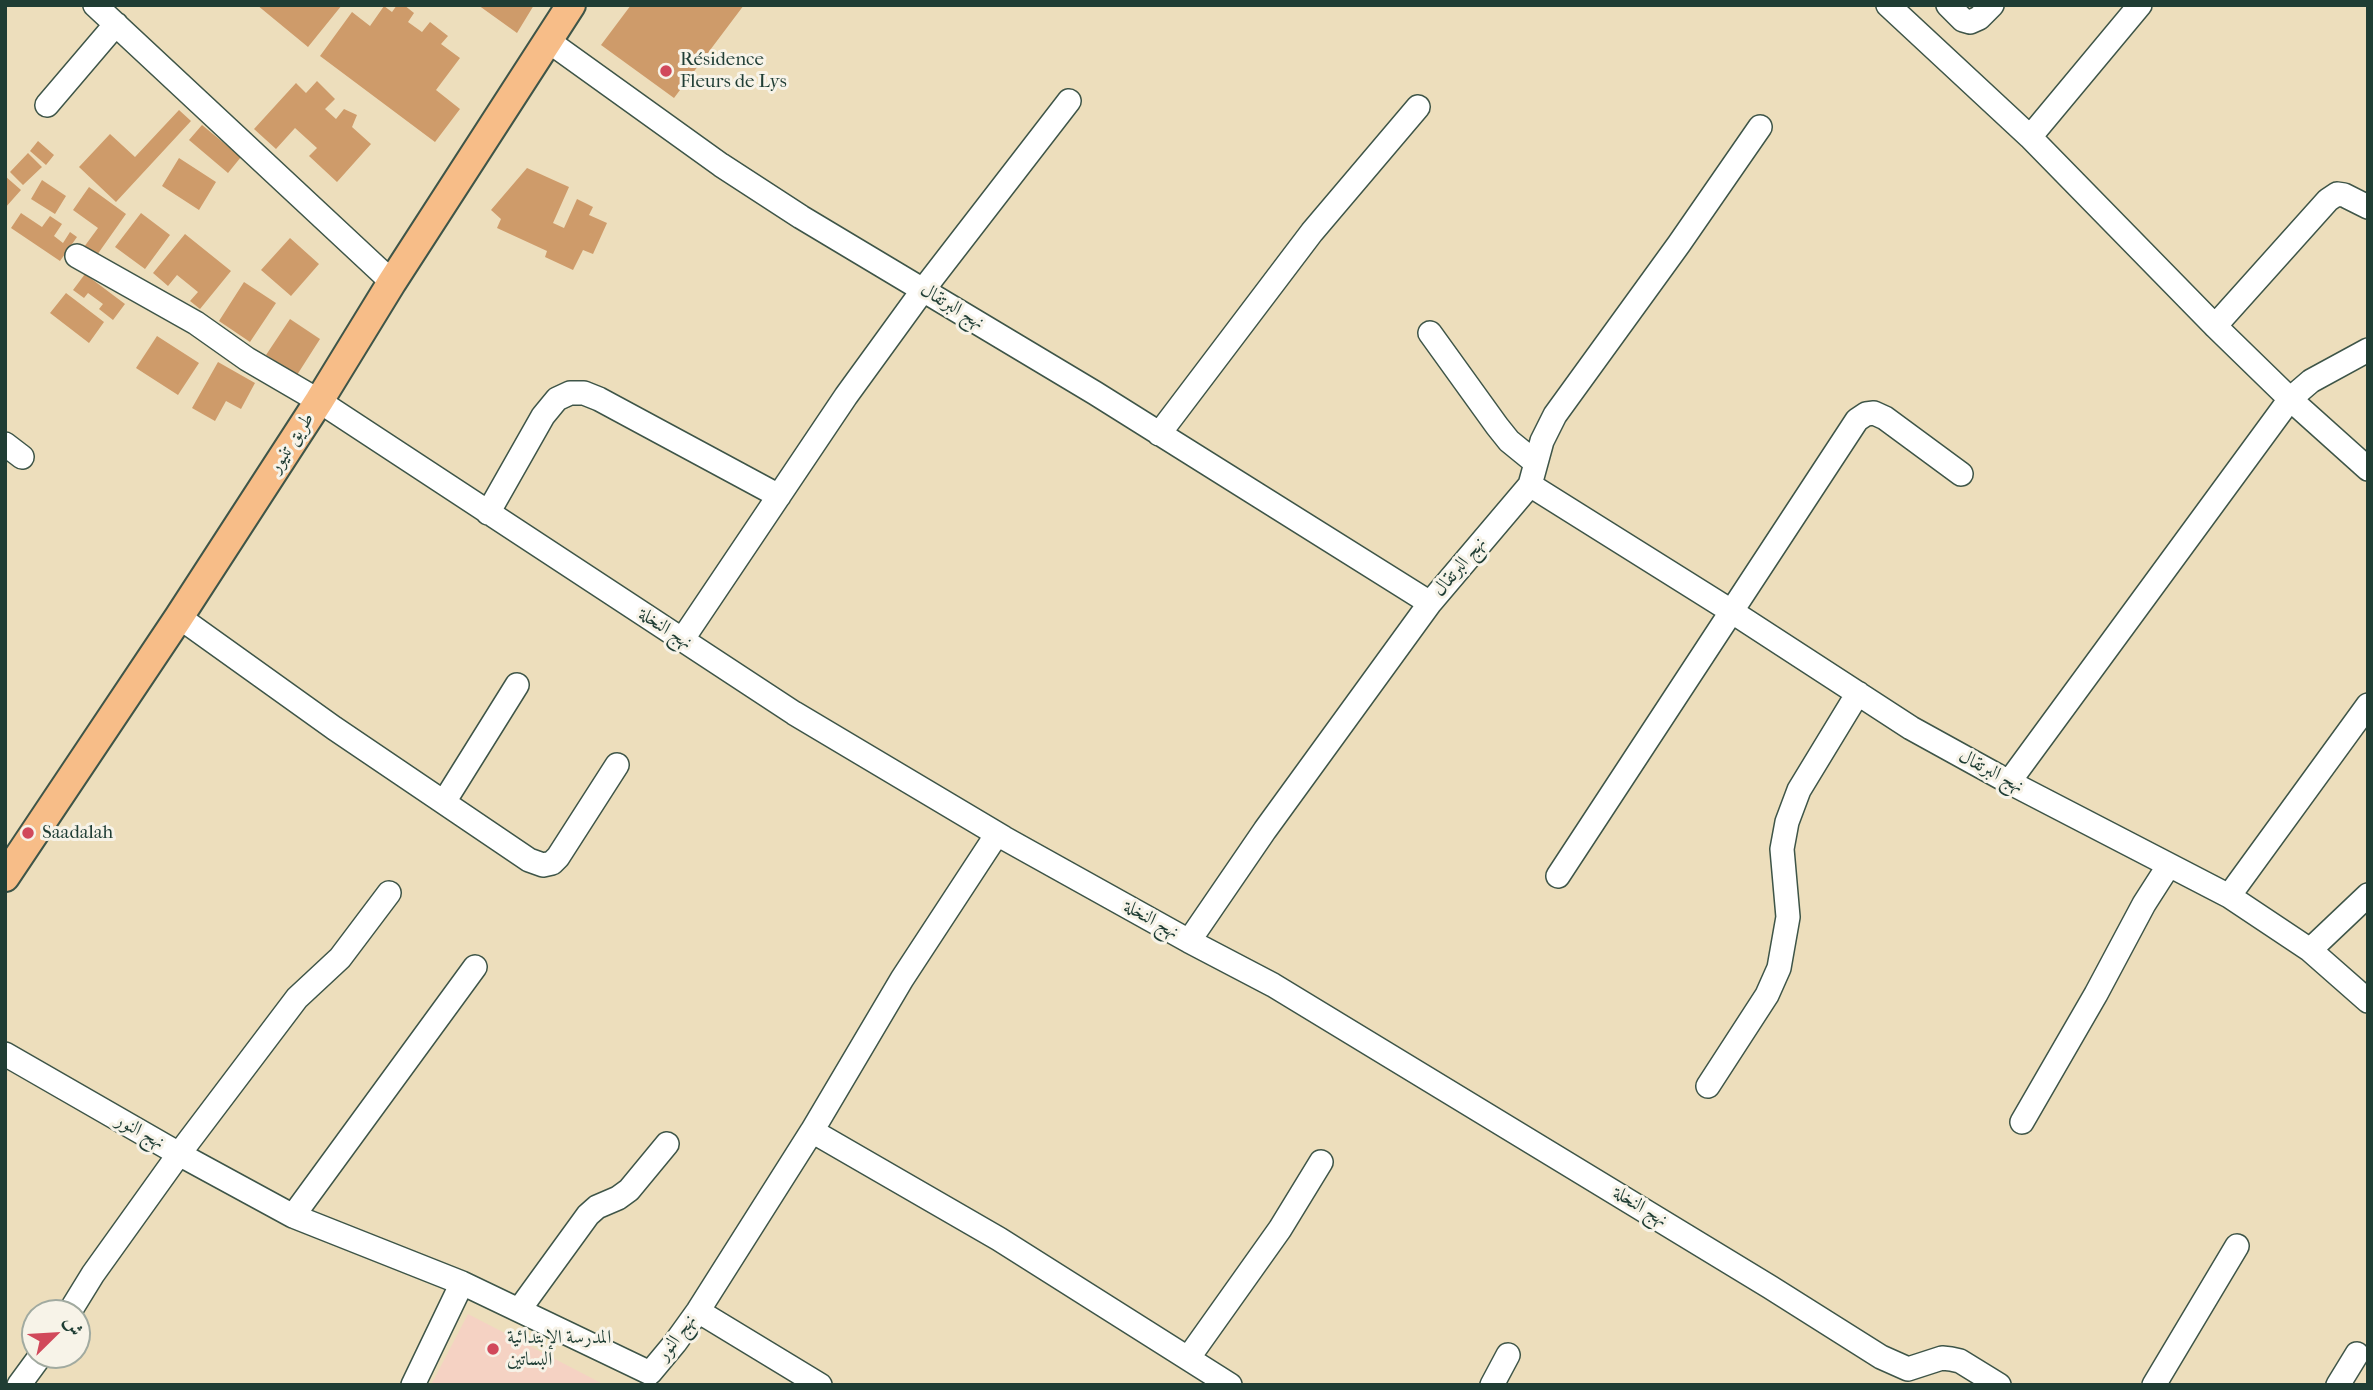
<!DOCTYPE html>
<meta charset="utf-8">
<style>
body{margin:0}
#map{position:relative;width:2373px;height:1390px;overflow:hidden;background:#eddebc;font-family:"IM FELL French Canon",Amiri,serif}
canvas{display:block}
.frame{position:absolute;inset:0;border:7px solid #1f3d34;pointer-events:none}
.north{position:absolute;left:21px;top:1299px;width:70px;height:70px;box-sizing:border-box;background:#f7f3e8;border:2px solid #a1aaa0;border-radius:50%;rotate:66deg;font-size:19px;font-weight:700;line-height:28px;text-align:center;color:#1f3d34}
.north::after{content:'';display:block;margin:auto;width:24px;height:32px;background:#d1495b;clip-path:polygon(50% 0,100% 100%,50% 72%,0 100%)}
</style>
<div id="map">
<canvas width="2373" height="1390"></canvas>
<div class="frame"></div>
<div class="north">ش</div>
</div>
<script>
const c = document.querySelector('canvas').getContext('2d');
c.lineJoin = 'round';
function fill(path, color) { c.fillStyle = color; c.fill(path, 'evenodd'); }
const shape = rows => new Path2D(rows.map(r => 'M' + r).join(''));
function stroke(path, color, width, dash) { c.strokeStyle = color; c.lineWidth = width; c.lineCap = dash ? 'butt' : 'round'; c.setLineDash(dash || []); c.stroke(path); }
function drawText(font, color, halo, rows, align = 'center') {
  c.font = font + ' "IM FELL French Canon",Amiri,serif'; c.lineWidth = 6; c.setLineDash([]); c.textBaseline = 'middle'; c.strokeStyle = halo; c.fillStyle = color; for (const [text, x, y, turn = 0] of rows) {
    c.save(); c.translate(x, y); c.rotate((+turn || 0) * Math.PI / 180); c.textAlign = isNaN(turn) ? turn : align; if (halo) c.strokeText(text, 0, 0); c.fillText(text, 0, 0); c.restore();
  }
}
const built = shape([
 [468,1314,605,1385,431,1385]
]);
const building = shape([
 [257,5,342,5,308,47],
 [397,5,404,5,414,13,408,22,422,32,430,22,448,36,441,44,460,58,436,90,460,109,435,142,320,56,352,12,370,26,384,6,392,12],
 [478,5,534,5,517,33],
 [631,5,744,5,674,98,601,45],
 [317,81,335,99,325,109,336,119,344,109,357,115,352,127,371,144,337,182,309,156,317,148,295,128,276,149,254,129,296,83,306,93],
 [179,110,191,121,116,202,79,167,110,134,135,157],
 [202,125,241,157,228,173,189,140],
 [38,141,54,155,46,165,30,151],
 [28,153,42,167,23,185,10,172],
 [179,158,216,182,199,210,162,186],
 [527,168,569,187,553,223,564,228,577,199,593,207,589,215,607,223,593,254,583,250,573,270,545,257,547,251,497,228,501,219,491,210],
 [5,176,21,190,5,208],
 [42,180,66,196,55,214,31,199],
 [89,187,126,214,97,255,84,247,98,228,73,210],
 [21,213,42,227,50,216,62,224,54,236,63,243,70,232,77,237,60,261,11,228],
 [141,213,170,235,145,269,115,247],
 [185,234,231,271,200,309,190,301,198,292,177,275,168,286,153,273],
 [290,238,319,264,291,296,261,270],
 [85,274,125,304,113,320,99,309,103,304,88,293,84,298,73,290],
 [244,282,276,303,250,342,219,321],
 [66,293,104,322,89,343,50,313],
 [290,319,320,339,297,375,266,355],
 [157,336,199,363,178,395,136,368],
 [218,362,255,383,241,409,226,401,215,421,192,408]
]);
const minor = shape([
 [95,5,392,282],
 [1888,5,2030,137,2215,326,2290,399,2368,469],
 [1948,5,1963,20,1970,22,1979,18,1992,5],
 [547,40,721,165,801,217,1095,393,1430,603,1530,485,1731,611,1911,728,2009,782,2229,896,2310,950,2368,1001],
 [47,105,116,24],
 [2030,137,2140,5],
 [77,256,196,323,247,359,319,401,794,713,1004,838,1189,941,1273,985,1770,1287,1881,1357,1908,1369,1942,1358,1951,1359,1960,1361,1999,1385],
 [2215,326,2328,200,2337,194,2344,195,2368,207],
 [1430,333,1497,426,1509,441,1536,463],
 [1159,434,1312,232,1418,107],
 [5,444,22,457],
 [1530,485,1542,441,1555,415,1679,244,1760,127],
 [488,513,543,416,557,399,570,393,584,393,599,399,779,496],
 [179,617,334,728,529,860,543,865,552,863,558,857,617,765],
 [682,640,846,396,923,290,1069,101],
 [2009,782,2290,399,2311,381,2368,350],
 [444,802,517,685],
 [1558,876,1857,420,1866,414,1874,413,1885,418,1961,474],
 [2229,896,2368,705],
 [1189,941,1265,830,1430,603],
 [2310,950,2368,895],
 [5,1054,179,1154,293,1216,462,1283,650,1373,675,1343,698,1311,812,1131,902,979,997,834],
 [1708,1086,1767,995,1779,968,1788,917,1782,849,1787,822,1799,790,1858,693],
 [2022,1122,2096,994,2144,904,2169,865],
 [812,1131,999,1239,1230,1385],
 [293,1216,475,967],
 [519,1310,588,1215,597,1207,618,1198,629,1190,667,1144],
 [698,1311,820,1385],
 [69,1313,93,1274,179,1154,297,998,340,958,389,893],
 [1189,1357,1280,1229,1321,1162],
 [19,1385,41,1355],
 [413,1385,462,1283],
 [1492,1385,1508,1355],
 [2154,1385,2237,1246],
 [2338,1385,2357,1354]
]);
const major = shape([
 [5,877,179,617,319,401,392,282,571,5]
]);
const markers = [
 [666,71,7,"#d1495b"],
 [28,833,7,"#d1495b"],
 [493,1349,7,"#d1495b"]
];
const poiNames = [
 ["Résidence",680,60],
 ["Fleurs de Lys",680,82],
 ["Saadalah",42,833],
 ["المدرسة الإبتدائية",507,1338],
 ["البساتين",507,1360]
];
const streetNames = [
 ["نهج البرتقال",952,307,31],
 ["طريق تنيور",292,443,-57],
 ["نهج البرتقال",1460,567,-50],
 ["نهج النخلة",665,629,33],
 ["نهج البرتقال",1991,772,28],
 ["نهج النخلة",1151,920,29],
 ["نهج النور",140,1132,29],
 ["نهج النخلة",1640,1207,31],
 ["نهج النور",677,1338,-53]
];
fill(built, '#f5d2c3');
fill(building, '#ce9b6a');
stroke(minor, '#3e5548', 26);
stroke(major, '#3e5548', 32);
stroke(minor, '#fff', 23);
stroke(major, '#f7bd88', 28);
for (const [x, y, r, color] of markers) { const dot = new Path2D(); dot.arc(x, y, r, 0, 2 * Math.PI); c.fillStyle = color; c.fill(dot); stroke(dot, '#f7f3e8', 2.5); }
drawText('19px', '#1f3d34', '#f7f3e8', poiNames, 'left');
drawText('19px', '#1f3d34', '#f7f3e8', streetNames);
</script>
